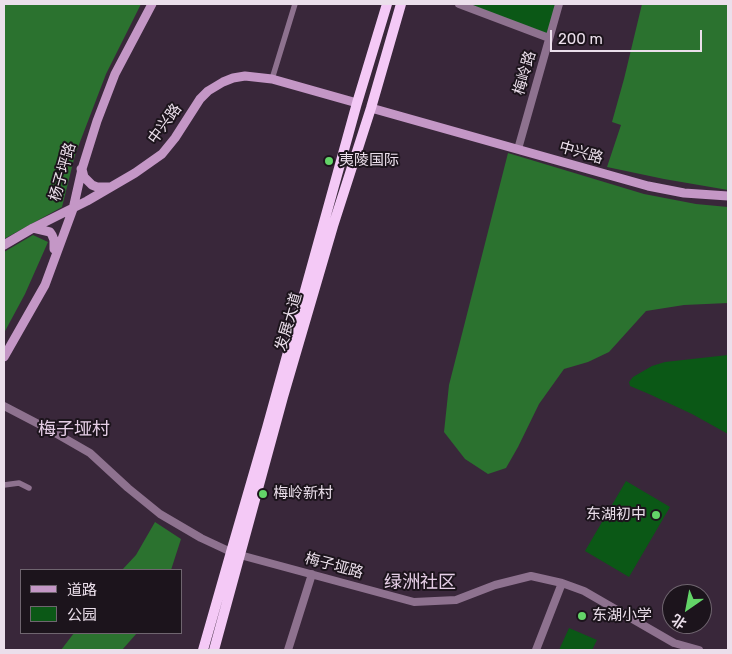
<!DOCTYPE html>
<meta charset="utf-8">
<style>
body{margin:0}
#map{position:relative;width:732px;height:654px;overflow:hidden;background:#39273a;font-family:Rubik,"Noto Sans SC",sans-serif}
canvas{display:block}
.frame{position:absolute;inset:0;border:5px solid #ebdfeb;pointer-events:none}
.legend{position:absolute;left:20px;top:569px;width:162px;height:65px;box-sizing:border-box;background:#1c141c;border:1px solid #6f656f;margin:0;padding:6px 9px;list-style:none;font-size:15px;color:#ebdfeb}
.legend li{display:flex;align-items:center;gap:10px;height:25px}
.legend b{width:25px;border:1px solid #6f656f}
.north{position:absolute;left:662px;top:584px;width:50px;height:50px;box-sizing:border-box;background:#1c141c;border:1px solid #6f656f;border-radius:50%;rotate:213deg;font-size:14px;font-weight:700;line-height:20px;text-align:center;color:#ebdfeb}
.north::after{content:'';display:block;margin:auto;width:18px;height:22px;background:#63d468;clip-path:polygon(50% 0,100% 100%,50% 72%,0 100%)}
.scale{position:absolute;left:550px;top:30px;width:152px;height:22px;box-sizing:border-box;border:2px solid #ebdfeb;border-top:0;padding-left:6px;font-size:15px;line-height:18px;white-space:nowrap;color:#ebdfeb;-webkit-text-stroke:4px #1c141c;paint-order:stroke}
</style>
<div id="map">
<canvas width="732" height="654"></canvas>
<div class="frame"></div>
<ul class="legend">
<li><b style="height:6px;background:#c497c6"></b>道路</li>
<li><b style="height:14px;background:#0b5816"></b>公园</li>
</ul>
<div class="north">北</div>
<div class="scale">200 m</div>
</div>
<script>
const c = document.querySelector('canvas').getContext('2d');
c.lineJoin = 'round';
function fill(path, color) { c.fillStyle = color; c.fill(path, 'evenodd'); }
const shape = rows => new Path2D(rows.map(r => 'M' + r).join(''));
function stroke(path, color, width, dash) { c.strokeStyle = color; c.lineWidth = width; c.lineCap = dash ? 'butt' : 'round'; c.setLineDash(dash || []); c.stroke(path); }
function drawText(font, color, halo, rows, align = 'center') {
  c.font = font + ' Rubik,"Noto Sans SC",sans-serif'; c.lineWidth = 4; c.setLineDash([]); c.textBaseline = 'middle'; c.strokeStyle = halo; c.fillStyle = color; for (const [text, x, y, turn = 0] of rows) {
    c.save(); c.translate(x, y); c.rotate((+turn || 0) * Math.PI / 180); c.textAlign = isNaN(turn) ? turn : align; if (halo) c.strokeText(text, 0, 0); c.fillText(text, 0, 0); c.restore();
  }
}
const green = shape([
 [467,4,556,4,548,34],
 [728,355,728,434,692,414,649,394,630,386,629,382,633,377,652,366,665,362],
 [626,481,670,507,629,577,585,551],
 [569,628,597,640,592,650,559,650]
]);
const forest = shape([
 [4,4,141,4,106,74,75,155,62,207,4,239],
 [642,4,728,4,728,190,664,179,607,167,621,125,612,122,624,79],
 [508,153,644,194,696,204,728,207,728,303,684,305,646,311,609,352,588,362,564,369,539,404,518,447,506,468,488,474,465,459,444,432,449,385],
 [33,235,48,242,25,294,4,333,4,252],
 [155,522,181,539,171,570,122,570,136,555],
 [74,633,137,633,122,650,61,650]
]);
const minor = shape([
 [272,79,295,4],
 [4,485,19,483,29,488]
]);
const tertiary = shape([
 [459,4,549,38],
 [518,149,559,4],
 [4,406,50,430,90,453,128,488,160,514,201,538,231,552],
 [240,555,414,602,456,600,495,585,531,576,562,583,584,591,674,643,699,650],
 [288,650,312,574],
 [536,650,562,583]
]);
const secondary = shape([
 [371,108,648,186,684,193,728,196],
 [81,169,82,169,84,177,92,185,97,187,110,187],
 [33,228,50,232,52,235,54,240,54,249],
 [4,245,33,228,87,201,135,173,162,154,175,138,200,99,208,91,223,82,233,78,245,76,272,79,357,103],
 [4,357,45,285,73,209,82,169,97,121,115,74,152,4]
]);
const trunk = shape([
 [203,650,231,552,267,428,357,103,387,4],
 [214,650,283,397,333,226,371,108,401,4]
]);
const markers = [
 [329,161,5,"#63d468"],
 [263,494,5,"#63d468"],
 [656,515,5,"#63d468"],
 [582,616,5,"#63d468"]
];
const streetNames = [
 ["梅岭路",525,73,-74],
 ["中兴路",165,124,-54],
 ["中兴路",581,153,16],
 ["杨子坪路",63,172,-74],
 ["发展大道",289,322,-74],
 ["梅子垭路",334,566,15]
];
const poiNames = [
 ["夷陵国际",339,161],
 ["梅岭新村",273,494],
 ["东湖初中",646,515,"right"],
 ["东湖小学",592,616]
];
const quarterNames = [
 ["梅子垭村",74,430],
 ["绿洲社区",420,583]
];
fill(green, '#0b5816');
fill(forest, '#2b722f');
stroke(minor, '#8e728f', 5.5);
stroke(tertiary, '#8e728f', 8);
stroke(secondary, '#c497c6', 9);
stroke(trunk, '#f4c9f6', 10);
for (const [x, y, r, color] of markers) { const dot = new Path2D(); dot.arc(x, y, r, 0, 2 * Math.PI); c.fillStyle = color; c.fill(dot); stroke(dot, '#1c141c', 2); }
drawText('15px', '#ebdfeb', '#1c141c', streetNames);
drawText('15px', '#ebdfeb', '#1c141c', poiNames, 'left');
drawText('18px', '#e5cee6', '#1c141c', quarterNames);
</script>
